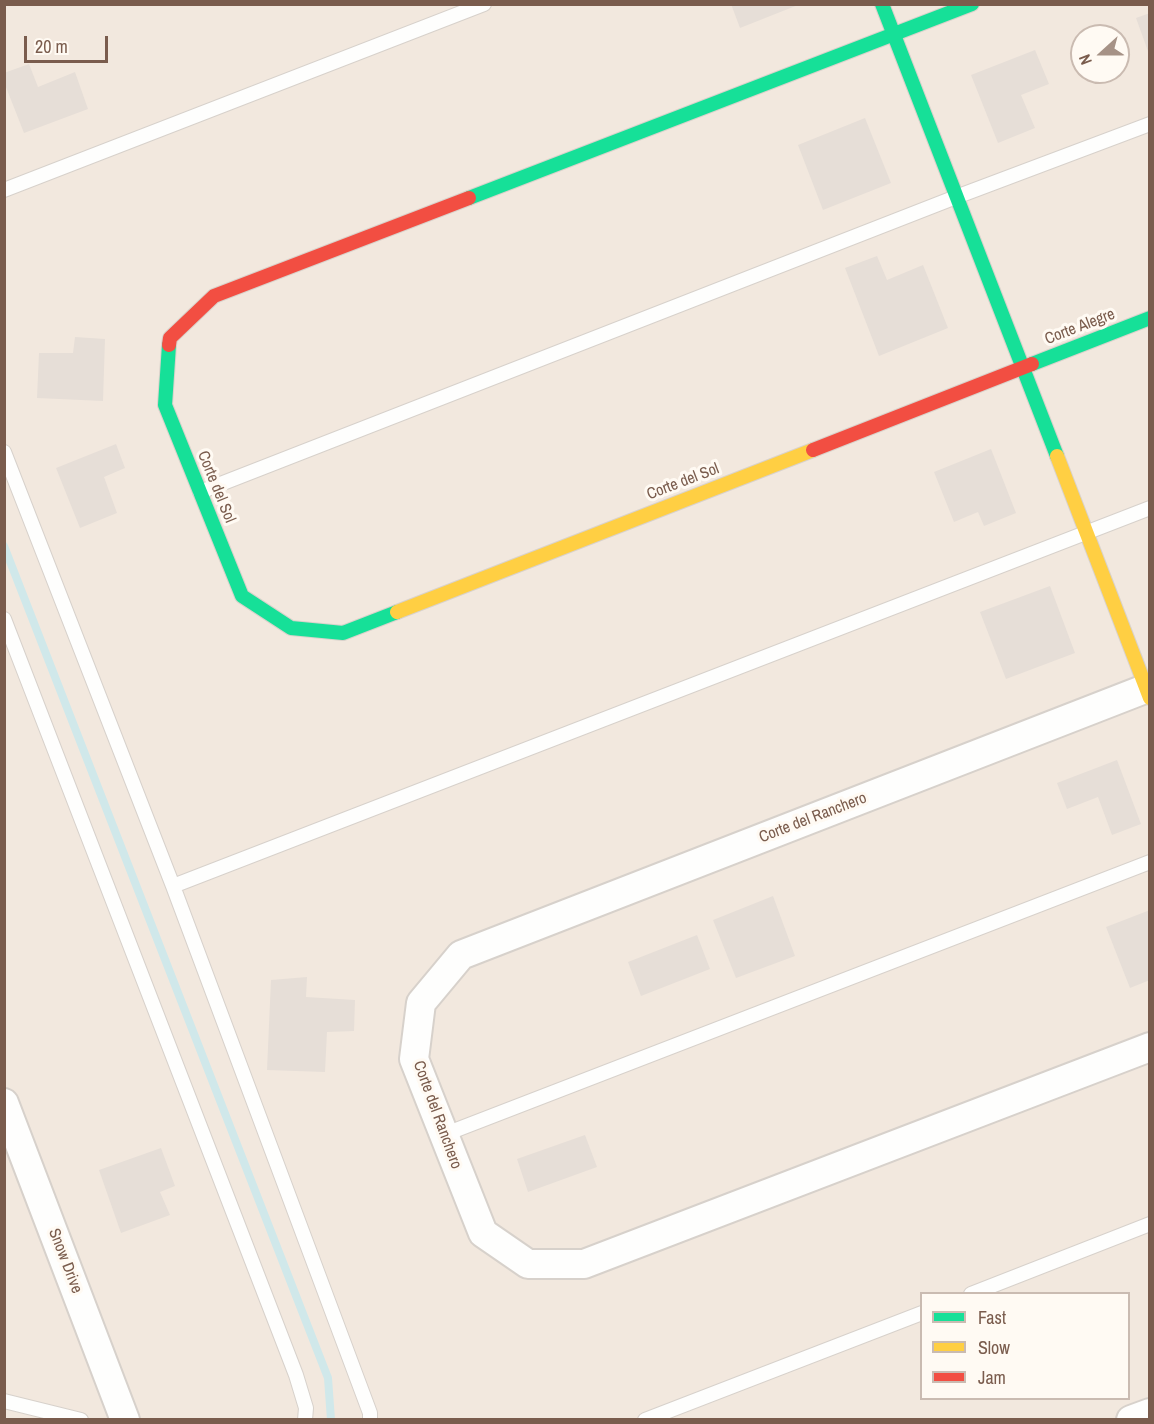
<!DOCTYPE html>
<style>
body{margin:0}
#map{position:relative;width:1154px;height:1424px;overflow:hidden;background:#f9f5f0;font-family:"Archivo Narrow",sans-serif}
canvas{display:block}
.frame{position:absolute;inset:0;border:6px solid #7a5c4d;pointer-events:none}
.legend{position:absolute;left:920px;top:1292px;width:210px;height:108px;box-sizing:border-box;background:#fffaf3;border:2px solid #cabbb1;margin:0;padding:8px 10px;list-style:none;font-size:18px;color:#7a5c4d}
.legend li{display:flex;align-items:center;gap:12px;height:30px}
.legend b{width:30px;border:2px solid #cabbb1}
.north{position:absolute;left:1070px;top:24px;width:60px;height:60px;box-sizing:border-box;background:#fffaf3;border:2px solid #cabbb1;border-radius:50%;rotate:249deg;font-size:16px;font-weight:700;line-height:24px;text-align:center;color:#7a5c4d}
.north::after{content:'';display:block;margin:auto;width:21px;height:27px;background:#a69286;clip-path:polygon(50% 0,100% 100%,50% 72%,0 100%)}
.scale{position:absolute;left:24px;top:36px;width:84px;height:27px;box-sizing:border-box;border:3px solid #7a5c4d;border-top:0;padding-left:8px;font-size:18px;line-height:21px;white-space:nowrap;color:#7a5c4d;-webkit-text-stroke:4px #fffaf3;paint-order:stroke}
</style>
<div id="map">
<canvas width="1154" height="1424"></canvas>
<div class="frame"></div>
<ul class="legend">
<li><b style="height:8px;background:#16e098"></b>Fast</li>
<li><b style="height:8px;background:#ffcf43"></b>Slow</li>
<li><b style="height:8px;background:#f24e42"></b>Jam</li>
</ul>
<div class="north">N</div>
<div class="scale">20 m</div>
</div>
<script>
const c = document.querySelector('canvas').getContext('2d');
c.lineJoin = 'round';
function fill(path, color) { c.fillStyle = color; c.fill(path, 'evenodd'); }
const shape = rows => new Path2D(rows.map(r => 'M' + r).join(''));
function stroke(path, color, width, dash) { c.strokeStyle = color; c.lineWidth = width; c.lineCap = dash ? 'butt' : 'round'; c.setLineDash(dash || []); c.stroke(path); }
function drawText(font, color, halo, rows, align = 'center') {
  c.font = font + ' "Archivo Narrow",sans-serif'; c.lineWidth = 6; c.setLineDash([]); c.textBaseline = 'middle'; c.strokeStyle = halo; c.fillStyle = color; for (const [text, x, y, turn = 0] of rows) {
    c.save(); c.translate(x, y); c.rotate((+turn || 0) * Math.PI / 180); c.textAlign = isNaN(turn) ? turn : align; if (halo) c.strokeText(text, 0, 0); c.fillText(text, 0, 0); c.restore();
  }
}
const residential = shape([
 [5,5,1149,5,1149,1419,5,1419],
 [1082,36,1118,36,1118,72,1082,72],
 [922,1294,1128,1294,1128,1398,922,1398]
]);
const stream = shape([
 [4,546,328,1378,331,1420]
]);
const building = shape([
 [731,4,798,4,798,5,740,28],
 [1150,13,1150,54,1149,54,1136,18],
 [1035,50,1049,84,1021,95,1035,128,998,143,971,75],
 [29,64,38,87,75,72,88,109,24,133,4,82,4,73],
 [865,118,891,183,823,210,798,145],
 [877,256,887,280,923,265,948,328,879,356,845,268],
 [75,337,105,339,103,401,37,398,39,353,73,353],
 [116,444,125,468,104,477,117,513,80,528,56,468],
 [991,449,1016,513,984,526,978,512,954,522,934,472],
 [1050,586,1075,653,1006,679,980,612],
 [1117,760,1141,824,1112,835,1098,797,1067,809,1057,783],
 [773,896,795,956,736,978,713,920],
 [1150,910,1150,980,1130,988,1106,927],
 [697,935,710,969,641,996,628,962],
 [307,977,306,997,355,1000,354,1031,327,1032,325,1072,267,1070,271,980],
 [585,1135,597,1167,528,1192,517,1159],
 [161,1148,175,1186,160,1192,170,1215,121,1233,99,1170]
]);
const lane = shape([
 [4,190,484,4],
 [4,452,173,886,370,1413,370,1420],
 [200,492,956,197,1150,124],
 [4,619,296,1375,306,1408,305,1420],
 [173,886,1150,508],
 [443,1135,1150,862],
 [971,1294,1150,1224],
 [4,1401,81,1420],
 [645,1420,922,1313]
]);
const street = shape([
 [1150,687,461,955,421,1003,414,1059,483,1233,528,1264,584,1264,1150,1047],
 [4,1103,125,1420],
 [1131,1420,1150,1413]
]);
const fast = shape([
 [882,4,1057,456],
 [469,198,972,4],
 [169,345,165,405,242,596,291,628,343,633,397,612],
 [1032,364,1150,318]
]);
const slow = shape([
 [1057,456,1150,698],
 [397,612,813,450]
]);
const jam = shape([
 [169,345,170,338,214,296,469,198],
 [813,450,1032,364]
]);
const streetNames = [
 ["Corte Alegre",1080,327,-21],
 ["Corte del Sol",683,482,-21],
 ["Corte del Sol",216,487,68],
 ["Corte del Ranchero",813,818,-21],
 ["Corte del Ranchero",437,1115,70],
 ["Snow Drive",65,1261,69]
];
fill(residential, '#f2e8de');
stroke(stream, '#d0e8ea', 8);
fill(building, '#e6ded7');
stroke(lane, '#d7d1cb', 16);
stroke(street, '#d7d1cb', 32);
stroke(fast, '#d9d2cb', 16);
stroke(slow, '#d9d2cb', 16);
stroke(jam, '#d9d2cb', 16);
stroke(lane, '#fefefd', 14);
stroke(street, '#fefefd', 28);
stroke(fast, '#16e098', 14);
stroke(slow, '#ffcf43', 14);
stroke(jam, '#f24e42', 14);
drawText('16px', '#7a5c4d', '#fffaf3', streetNames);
</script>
